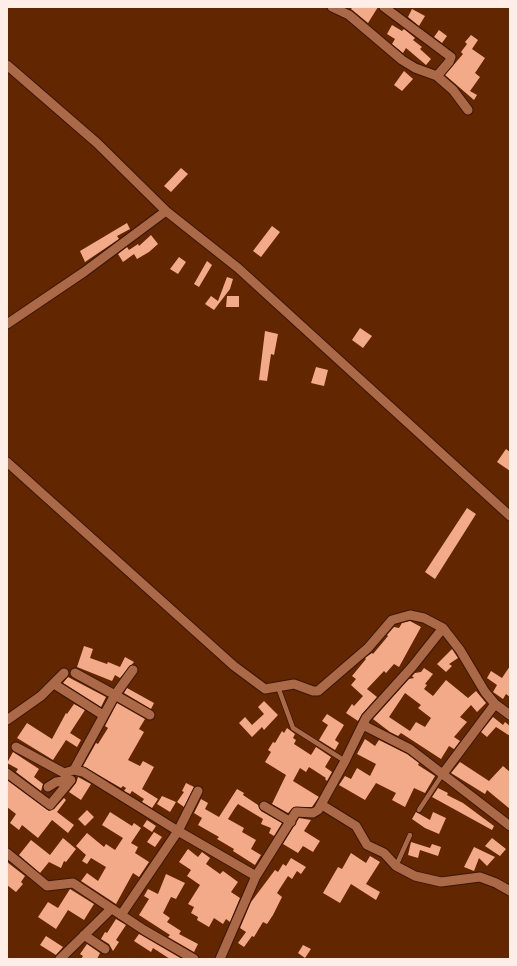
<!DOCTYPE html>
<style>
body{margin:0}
#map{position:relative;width:517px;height:966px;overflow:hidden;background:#622600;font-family:Quicksand,sans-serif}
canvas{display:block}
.frame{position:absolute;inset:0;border:8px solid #feeee7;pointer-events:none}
</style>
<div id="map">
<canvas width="517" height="966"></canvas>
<div class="frame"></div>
</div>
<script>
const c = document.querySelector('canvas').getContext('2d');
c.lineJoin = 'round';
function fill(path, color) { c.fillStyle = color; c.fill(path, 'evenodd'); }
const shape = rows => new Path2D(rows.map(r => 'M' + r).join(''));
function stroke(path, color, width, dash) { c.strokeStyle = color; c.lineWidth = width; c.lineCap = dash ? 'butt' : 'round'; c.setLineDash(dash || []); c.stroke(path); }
const building = shape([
 [353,7,378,7,368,23,351,9],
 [412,9,425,16,419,26,408,17],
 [392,25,402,31,404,29,415,38,413,40,422,47,420,49,431,59,426,65,406,48,403,53,392,44,395,39,387,34],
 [439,30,447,36,442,43,434,37],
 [471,35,478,40,472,49,485,58,475,73,480,77,470,91,477,95,474,100,445,75,463,54,461,52,467,44,465,42],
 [404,71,413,79,402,91,394,85],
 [181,168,188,174,171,192,164,186],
 [127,223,130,229,117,236,119,239,85,262,80,251],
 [272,226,280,232,261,257,253,251],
 [151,235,158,244,149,252,137,259,134,254,123,262,118,254,127,247,129,250,138,244,139,246],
 [179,257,186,262,178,274,170,269],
 [207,261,212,265,199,287,194,284],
 [227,277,233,279,230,289,214,310,205,304,211,296,218,301],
 [227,296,239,296,239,307,226,307],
 [360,328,372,336,363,348,352,340],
 [265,331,278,334,274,355,271,354,267,381,259,380],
 [316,367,328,370,324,386,311,383],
 [506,449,510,452,510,471,497,462],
 [467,508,476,514,435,579,425,572],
 [410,621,421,627,399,667,394,664,386,673,384,671,367,689,377,697,362,714,358,721,346,713,352,704,354,706,363,696,351,685,356,679,352,676,366,659,365,658,372,653,373,654,388,636,387,635,394,627,399,628,402,623],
 [84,646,93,649,90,658,107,664,108,662,120,667,125,657,134,662,120,678,115,675,112,681,77,667],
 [452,649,458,658,449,664,452,666,446,672,437,664],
 [510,666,510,697,506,694,503,699,493,692,497,685,487,678,491,671,502,678],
 [424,668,433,674,425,684,427,685,424,689,433,696,446,680,468,698,476,691,486,703,477,712,471,705,460,717,467,722,454,737,460,741,454,749,449,746,441,759,401,733,398,736,390,732,373,719,409,679,414,678,412,676,415,673,421,672],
 [405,693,421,705,418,708,431,718,425,727,416,722,410,731,389,717],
 [68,677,106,697,101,707,63,683],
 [127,688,154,703,151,709,124,693],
 [264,701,278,715,264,730,262,727,252,737,239,723,245,717,252,725,264,714,258,707],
 [117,703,145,719,139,729,144,732,128,760,140,766,143,761,154,767,142,789,158,799,152,808,142,802,144,799,132,791,130,794,124,791,126,788,123,786,121,788,83,766,96,743,98,744,108,728,105,726],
 [74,704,85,710,70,733,81,740,77,747,66,740,53,760,17,738,27,723,52,739,66,713,67,714],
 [327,714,344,725,335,740,339,743,335,750,319,740,328,725,322,721],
 [493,717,503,725,505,722,510,726,510,736,496,727,487,737,481,732],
 [287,728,295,734,293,738,296,740,294,744,311,755,316,747,331,757,325,767,332,772,327,781,325,779,326,778,309,767,306,772,300,768,293,781,319,797,312,807,294,807,288,813,272,804,286,775,265,762,271,752,268,750,273,742,275,743,282,731,284,733],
 [365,739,375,746,379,740,407,754,419,763,418,765,435,776,425,793,414,788,405,807,392,800,396,793,376,783,365,800,339,785,345,776,351,779,357,768,370,776,376,764,357,754],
 [13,752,39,769,34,777,43,784,41,791,16,772,18,769,7,763],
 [460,762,489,781,503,766,510,772,510,809,487,790,485,794,451,773],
 [78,777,91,784,81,800,69,792,76,783],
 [7,780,49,811,54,809,64,798,66,800,57,812,74,825,68,833,52,820,38,838,22,825,19,830,10,823,16,814,7,807],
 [186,783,194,787,184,807,177,802,184,792,182,791],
 [438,788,448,793,447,795,463,803,494,826,492,830,432,797],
 [237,789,244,793,243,795,258,805,261,811,282,823,274,836,269,833,271,828,261,824,263,819,238,804,235,808,228,819,244,828,242,832,256,840,251,849,261,855,255,865,233,851,234,849,217,839,219,837,198,825,202,818,194,813,201,799,208,803,205,809,219,817],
 [162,796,176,802,170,812,157,804],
 [87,810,94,817,85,826,78,819],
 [110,812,132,826,134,823,141,828,131,843,138,847,135,853,149,862,139,877,133,873,116,904,81,881,87,873,98,881,106,867,91,858,87,864,82,861,86,855,76,846,87,833,104,847,106,844,115,850,123,838,102,825],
 [416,812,430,820,433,812,446,818,439,834,425,828,412,819],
 [299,818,311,820,304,831,320,841,313,852,303,846,298,853,283,844],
 [147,820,156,826,152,832,143,826],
 [154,832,162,837,155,847,147,842],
 [63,838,76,849,66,862,64,861,61,868,49,862,40,873,19,855,31,840,50,855],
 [492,838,506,849,500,856,485,846],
 [411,842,430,848,432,844,441,847,438,856,420,850,418,858,408,855],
 [474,847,495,857,487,866,479,858,474,871,464,867],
 [188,849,198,857,202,852,210,858,206,864,220,874,223,871,238,882,231,892,240,898,230,922,226,919,223,924,214,918,209,927,197,920,198,917,191,913,194,907,188,904,200,885,187,876,191,870,179,862],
 [351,853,366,863,370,856,380,862,366,884,380,892,376,900,351,884,340,903,323,893,338,867,342,869],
 [291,858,306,867,301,874,297,871,292,879,288,876,277,893,282,897,273,915,267,924,263,922,254,937,252,936,244,947,238,943,246,932,240,928,251,902,275,870,278,872,283,864,286,866],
 [7,862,25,876,21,882,23,884,16,892,7,885],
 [166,874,185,883,176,899,171,897,163,913,170,918,167,922,181,931,179,934,198,944,194,952,168,937,170,935,139,915,149,899,144,896,148,889,158,894],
 [70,889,94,904,84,920,68,910,56,929,38,917,48,902,58,908],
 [116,919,126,925,116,940,119,942,113,951,109,944,101,939,105,932,107,933],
 [139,934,141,935,182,959,170,959,153,948,151,952,134,941],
 [46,936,63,947,56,955,40,945],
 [87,944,100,953,97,959,81,959,83,956,80,954],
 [303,945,311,949,305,958,298,953]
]);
const lane = shape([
 [278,687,293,728,345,761],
 [419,810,442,775],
 [396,866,410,835]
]);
const street = shape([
 [332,7,349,15,402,60,415,68,437,76,453,90,468,110],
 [384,7,451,57,449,62,437,76],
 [7,65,97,143,166,211,238,268,510,516],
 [7,324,84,272,166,211],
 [7,462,234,666,265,689,294,684,313,691,318,691,368,648,392,620,410,615,424,618,443,628,460,650,485,692,495,704,510,715],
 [133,670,115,695,150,715],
 [54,684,103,715],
 [7,720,41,696,64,673],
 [363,725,410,749,510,826],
 [16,747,64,773,74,770,83,772,178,831,256,876],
 [74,770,115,695,75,673],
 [7,773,50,805,70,781],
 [442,775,495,704],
 [48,787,56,782,71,780],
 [322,805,356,826,367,845,384,853,396,866,415,876,441,882,480,877,496,883,510,891],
 [264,806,291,822],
 [7,853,47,886,73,883,144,930,194,959],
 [121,915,178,831,198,791],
 [84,935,105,949],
 [60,959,111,909],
 [220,959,256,876,296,812,313,813,318,810,345,761,366,718,412,667,443,628]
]);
fill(building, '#f3aa88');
stroke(lane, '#381706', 6);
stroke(street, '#381706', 11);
stroke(lane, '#ab6948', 4.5);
stroke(street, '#ab6948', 9);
</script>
